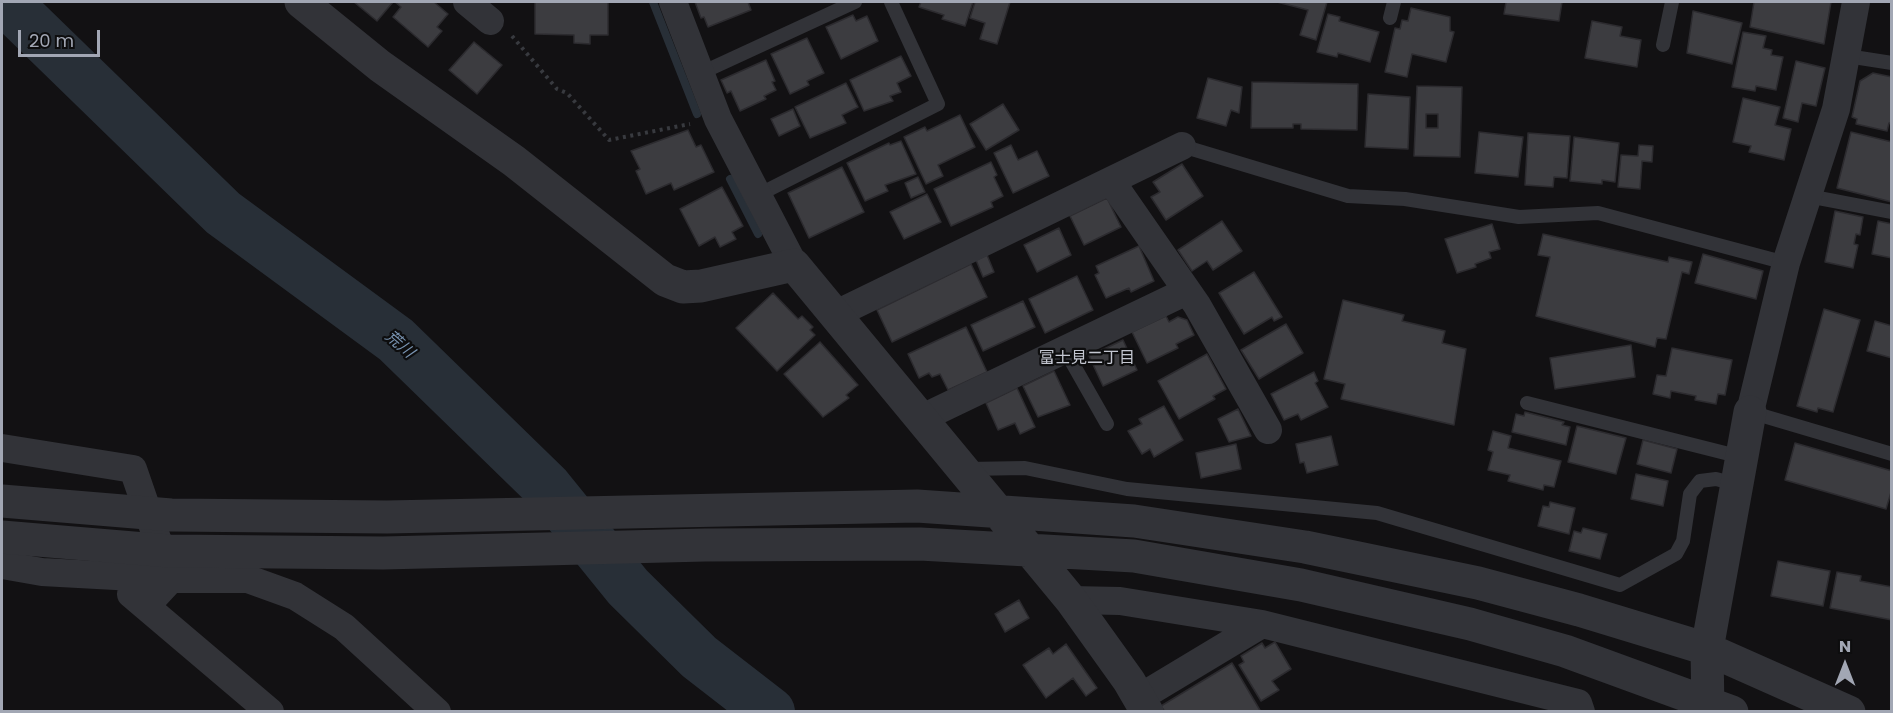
<!DOCTYPE html>
<meta charset="utf-8">
<style>
body{margin:0}
#map{position:relative;width:1893px;height:713px;overflow:hidden;background:#121113;font-family:Poppins,sans-serif}
canvas{display:block}
.frame{position:absolute;inset:0;border:3px solid #a2a7b4;pointer-events:none}
.north{position:absolute;left:1815px;top:635px;width:60px;height:60px;-webkit-text-stroke:4px #0d0d0e;paint-order:stroke;rotate:0deg;font-size:16px;font-weight:700;line-height:24px;text-align:center;color:#a2a7b4}
.north::after{content:'';display:block;margin:auto;width:21px;height:27px;background:#a2a7b4;clip-path:polygon(50% 0,100% 100%,50% 72%,0 100%)}
.scale{position:absolute;left:18px;top:30px;width:82px;height:27px;box-sizing:border-box;border:3px solid #a2a7b4;border-top:0;padding-left:8px;font-size:18px;line-height:21px;white-space:nowrap;color:#a2a7b4;-webkit-text-stroke:4px #0d0d0e;paint-order:stroke}
</style>
<div id="map">
<canvas width="1893" height="713"></canvas>
<div class="frame"></div>
<div class="north">N</div>
<div class="scale">20 m</div>
</div>
<script>
const c = document.querySelector('canvas').getContext('2d');
c.lineJoin = 'round';
const shape = rows => new Path2D(rows.map(r => 'M' + r).join(''));
function stroke(path, color, width, dash) { c.strokeStyle = color; c.lineWidth = width; c.lineCap = dash ? 'butt' : 'round'; c.setLineDash(dash || []); c.stroke(path); }
function fill(path, color) { c.fillStyle = color; c.fill(path, 'evenodd'); }
function drawText(font, color, halo, rows, align = 'center') {
  c.font = font + ' Poppins,"Noto Sans JP",sans-serif'; c.lineWidth = 4.5; c.setLineDash([]); c.textBaseline = 'middle'; c.strokeStyle = halo; c.fillStyle = color; for (const [text, x, y, turn = 0] of rows) {
    c.save(); c.translate(x, y); c.rotate((+turn || 0) * Math.PI / 180); c.textAlign = isNaN(turn) ? turn : align; if (halo) c.strokeText(text, 0, 0); c.fillText(text, 0, 0); c.restore();
  }
}
const stream = shape([
 [653,2,697,114],
 [730,179,758,234]
]);
const river = shape([
 [6,2,223,213,396,340,547,487,628,587,699,657,770,712]
]);
const building = shape([
 [354,2,393,2,377,21,354,2],
 [395,2,434,2,448,14,437,27,442,31,428,47,393,17,401,7,395,2],
 [535,2,608,2,608,35,590,35,590,44,574,43,574,35,535,34,535,2],
 [695,2,748,2,751,10,708,27,704,17,701,18,695,2],
 [921,2,973,2,965,26,942,19,944,15,919,7,921,2],
 [975,2,1010,2,997,44,980,39,985,23,970,18,975,2],
 [1277,2,1327,2,1316,40,1300,35,1308,10,1277,2],
 [1506,2,1562,2,1559,21,1504,14,1506,2],
 [1754,2,1831,2,1824,44,1750,27,1754,2],
 [1411,8,1450,17,1450,31,1454,32,1446,62,1412,54,1407,77,1385,72,1395,28,1400,29,1402,20,1408,21,1411,8],
 [1693,11,1742,23,1732,64,1687,53,1693,11],
 [1328,14,1340,17,1339,21,1379,32,1370,62,1338,53,1337,57,1317,52,1328,14],
 [853,15,856,21,867,16,878,41,841,59,826,27,853,15],
 [1592,21,1622,27,1620,36,1641,40,1637,67,1585,58,1592,21],
 [1743,32,1766,36,1763,48,1772,50,1771,55,1783,57,1776,90,1756,86,1755,91,1732,87,1743,32],
 [807,38,824,73,807,81,809,85,790,94,771,54,807,38],
 [474,42,502,65,477,94,449,70,474,42],
 [901,56,911,76,897,83,901,92,890,96,893,101,864,111,850,80,901,56],
 [766,60,775,81,772,82,776,90,764,96,766,99,740,111,731,91,727,93,721,80,766,60],
 [1796,61,1825,68,1816,106,1802,103,1798,122,1783,118,1796,61],
 [1873,73,1892,77,1892,124,1889,123,1887,131,1856,124,1857,119,1852,117,1860,81,1873,73],
 [1208,78,1242,87,1239,113,1231,110,1226,126,1197,118,1208,78],
 [1252,82,1358,84,1357,130,1301,129,1301,124,1293,124,1293,128,1251,128,1252,82],
 [846,83,858,107,842,115,846,123,810,138,795,107,846,83],
 [1417,86,1462,87,1460,157,1414,156,1417,86],
 [1426,114,1438,114,1438,128,1426,128,1426,114],
 [1368,94,1410,97,1408,149,1365,147,1368,94],
 [1743,98,1780,107,1775,125,1791,129,1784,160,1749,152,1751,146,1733,142,1743,98],
 [1003,104,1019,130,986,150,970,124,1003,104],
 [793,109,800,126,779,136,771,119,793,109],
 [960,115,975,147,938,165,943,176,926,184,904,137,925,127,927,131,960,115],
 [688,130,696,147,701,145,714,172,674,190,671,183,646,194,636,171,640,169,631,151,688,130],
 [1479,132,1523,137,1518,177,1475,173,1479,132],
 [1851,132,1892,142,1892,202,1837,188,1851,132],
 [1528,133,1570,136,1567,178,1554,177,1553,187,1525,185,1528,133],
 [1574,137,1619,143,1615,182,1602,180,1602,184,1570,181,1574,137],
 [901,141,916,174,885,185,888,191,865,201,847,163,889,143,890,145,901,141],
 [1011,145,1018,160,1037,151,1049,176,1013,193,994,153,1011,145],
 [1639,145,1653,146,1652,162,1642,161,1640,189,1618,187,1621,155,1638,156,1639,145],
 [991,162,997,175,994,177,1003,196,991,202,993,207,951,226,934,189,991,162],
 [1182,164,1203,196,1166,220,1151,197,1160,192,1153,182,1182,164],
 [842,167,864,212,809,238,788,193,842,167],
 [918,177,925,192,911,198,905,183,918,177],
 [722,187,743,226,732,232,736,239,720,247,715,237,699,246,680,209,722,187],
 [927,194,941,222,904,239,890,212,927,194],
 [1107,198,1121,227,1084,245,1070,216,1107,198],
 [1835,211,1863,217,1860,235,1856,234,1854,244,1858,245,1853,268,1825,262,1835,211],
 [1222,221,1242,251,1213,270,1207,261,1192,271,1178,250,1222,221],
 [1878,221,1892,224,1892,258,1872,254,1878,221],
 [1492,224,1500,249,1489,252,1491,258,1475,264,1476,267,1457,273,1445,239,1492,224],
 [1059,228,1071,255,1037,272,1024,245,1059,228],
 [1543,234,1668,262,1669,257,1692,262,1689,274,1682,272,1666,339,1657,338,1655,347,1536,316,1550,257,1538,255,1543,234],
 [1139,246,1154,281,1131,292,1129,288,1106,298,1095,275,1099,273,1096,266,1139,246],
 [1703,254,1763,271,1756,299,1695,283,1703,254],
 [987,255,994,272,983,277,976,260,987,255],
 [971,264,987,297,892,342,877,310,971,264],
 [1254,272,1282,317,1274,321,1272,317,1244,334,1219,293,1254,272],
 [1077,276,1093,310,1045,333,1029,299,1077,276],
 [773,293,798,319,802,316,813,327,810,330,815,335,777,371,736,328,773,293],
 [1343,300,1404,315,1402,321,1445,331,1442,343,1466,349,1454,425,1341,399,1345,384,1324,379,1343,300],
 [1023,301,1035,327,983,351,971,325,1023,301],
 [1824,309,1860,320,1833,412,1818,408,1817,412,1797,406,1824,309],
 [1166,316,1169,322,1178,317,1187,320,1194,335,1176,344,1178,348,1147,363,1132,332,1166,316],
 [1875,321,1892,326,1892,358,1867,351,1875,321],
 [1286,324,1303,353,1259,379,1241,350,1286,324],
 [966,327,987,372,948,390,940,374,932,377,929,373,919,378,908,354,966,327],
 [1123,340,1137,370,1103,386,1089,356,1123,340],
 [820,342,858,385,846,395,849,398,823,417,784,374,820,342],
 [1631,345,1635,377,1555,389,1550,358,1631,345],
 [1672,348,1732,360,1725,395,1718,394,1716,404,1695,400,1696,396,1671,391,1670,398,1653,394,1657,375,1666,376,1672,348],
 [1207,354,1226,389,1213,396,1215,399,1179,419,1158,381,1207,354],
 [1054,371,1070,405,1038,417,1023,386,1054,371],
 [1314,372,1318,381,1315,383,1328,407,1301,420,1298,414,1284,420,1271,394,1314,372],
 [1017,388,1035,427,1020,434,1015,423,998,430,986,403,1017,388],
 [1164,406,1183,440,1154,457,1150,449,1142,454,1128,431,1142,424,1139,419,1164,406],
 [1238,409,1251,436,1229,442,1218,419,1238,409],
 [1525,412,1564,422,1562,425,1570,427,1566,445,1512,432,1516,414,1524,416,1525,412],
 [1577,426,1626,438,1616,474,1568,462,1577,426],
 [1493,431,1511,436,1508,448,1561,461,1554,487,1544,485,1543,490,1508,481,1510,475,1488,470,1493,452,1488,450,1493,431],
 [1331,436,1338,465,1307,473,1304,462,1300,463,1296,444,1331,436],
 [1643,440,1677,449,1671,473,1637,464,1643,440],
 [1795,443,1892,471,1892,489,1886,509,1785,480,1795,443],
 [1236,444,1241,469,1201,478,1196,453,1236,444],
 [1636,474,1668,481,1663,506,1631,499,1636,474],
 [1550,502,1575,508,1569,534,1538,526,1543,506,1549,507,1550,502],
 [1583,528,1607,534,1600,559,1569,551,1574,531,1581,533,1583,528],
 [1778,561,1830,571,1823,606,1771,596,1778,561],
 [1837,572,1861,576,1860,581,1892,587,1892,620,1830,608,1837,572],
 [1019,600,1029,618,1005,632,995,614,1019,600],
 [1275,642,1291,669,1272,681,1279,690,1261,701,1239,665,1244,662,1241,656,1262,643,1265,648,1275,642],
 [1066,644,1097,688,1086,696,1073,678,1046,698,1023,665,1049,648,1053,654,1066,644],
 [1232,663,1261,712,1165,712,1161,706,1232,663]
]);
const path = shape([
 [512,36,557,89,567,93,609,140,690,124]
]);
const service = shape([
 [1390,18,1394,2],
 [1663,45,1672,2],
 [1847,56,1892,63],
 [701,73,855,2],
 [1182,146,1348,196,1405,199,1519,217,1598,213,1786,263],
 [758,195,938,104,891,2],
 [1808,196,1892,212],
 [1065,350,1107,424],
 [1527,403,1741,457],
 [1750,412,1892,454],
 [967,469,1025,468,1127,489,1377,513,1620,585,1676,554,1683,541,1690,494,1700,481,1716,479,1735,484]
]);
const minor = shape([
 [467,2,490,21],
 [673,2,718,119,794,265],
 [1111,181,1197,305,1268,430],
 [834,315,1182,146],
 [1750,412,1786,263,1836,109,1856,2],
 [920,419,1187,291],
 [2,448,133,469,171,579,146,606],
 [2,565,42,572,171,579,248,579,295,596,344,627,437,712],
 [131,594,270,712],
 [1071,600,1120,601,1262,624,1578,703,1581,712],
 [1139,698,1262,624]
]);
const tertiary = shape([
 [301,2,380,66,514,161,665,280,683,287,701,286,794,265,1071,600,1129,681,1147,712],
 [2,501,171,515,387,517,917,506,1134,521,1305,547,1478,583,1579,610,1707,649,1849,712],
 [2,537,169,551,383,553,705,545,920,544,1134,556,1301,585,1470,624,1565,651,1732,712],
 [1708,712,1707,649,1750,412]
]);
const waterNames = [
 ["荒川",399,345,41]
];
const neighbourhoodNames = [
 ["富士見二丁目",1087,359]
];
stroke(stream, '#282f37', 8);
stroke(river, '#282f37', 50);
fill(building, '#3c3c40');
stroke(building, '#2c2b2f', 1.5);
stroke(path, '#383a3f', 4, [3, 4.5]);
stroke(service, '#323338', 14);
stroke(minor, '#323338', 28);
stroke(tertiary, '#323338', 33);
drawText('italic 16px', '#7893b1', '#0d0d0e', waterNames);
drawText('16px', '#c3c6d0', '#0d0d0e', neighbourhoodNames);
</script>
